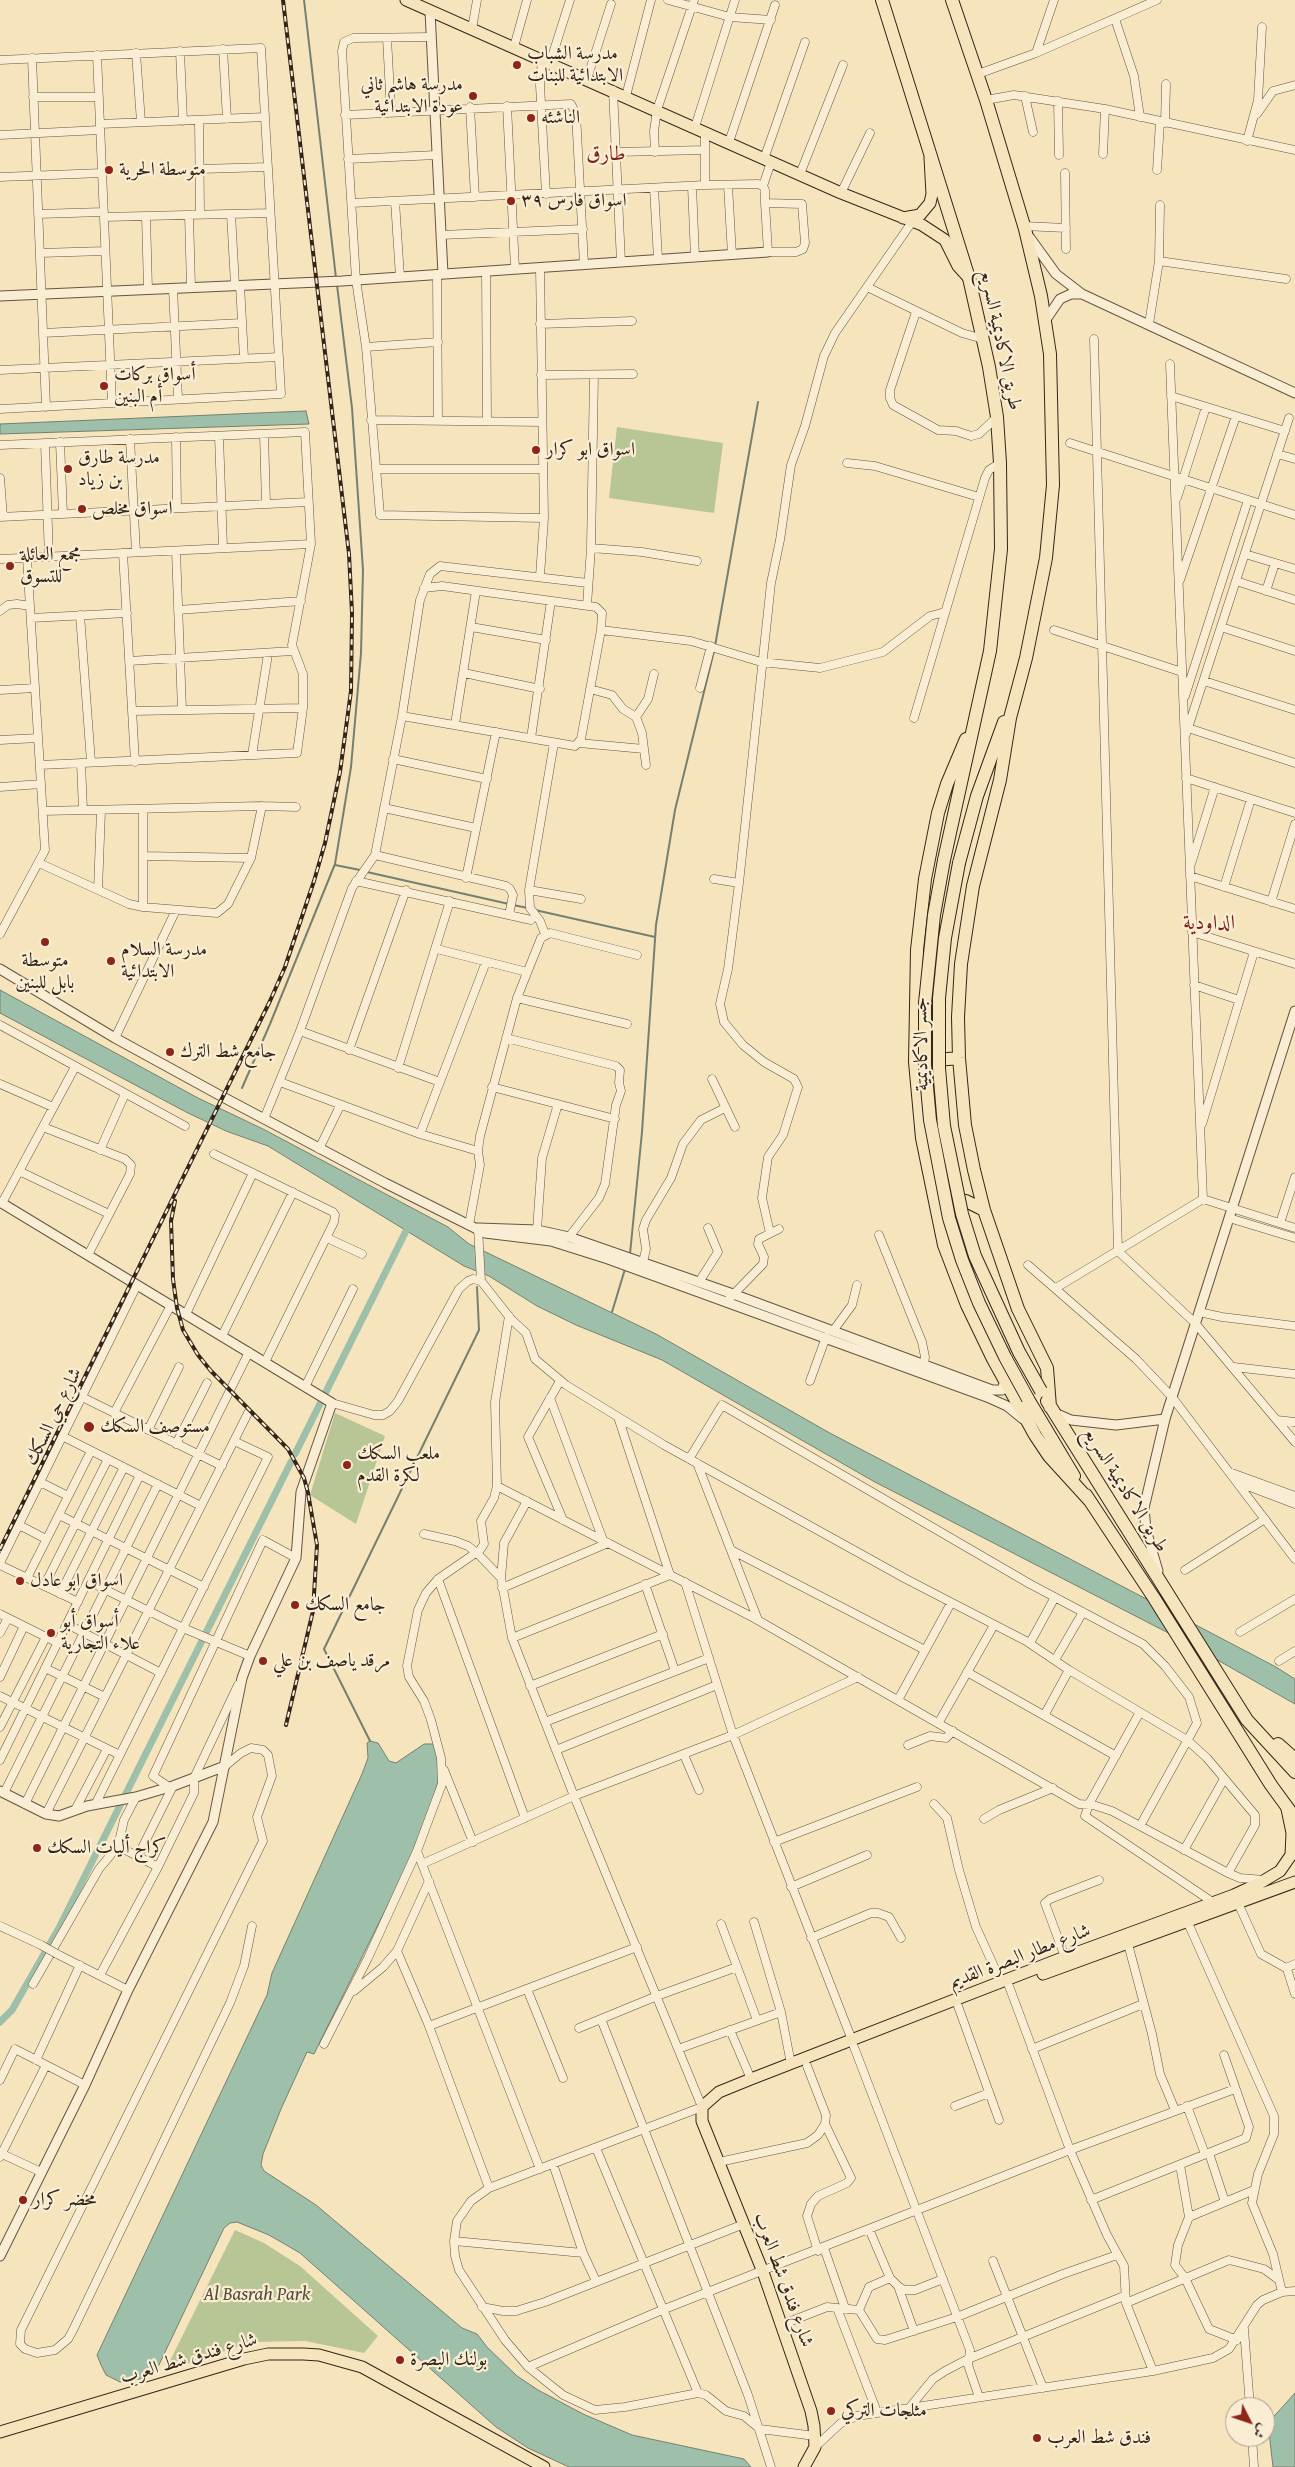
<!DOCTYPE html>
<meta charset="utf-8">
<style>
body{margin:0}
#map{position:relative;width:1295px;height:2467px;overflow:hidden;background:#f6e4bd;font-family:"Gentium Book Plus",Amiri,serif}
canvas{display:block}
.north{position:absolute;left:1225px;top:2397px;width:50px;height:50px;box-sizing:border-box;background:#f9edd4;border:1px solid #aa9d89;border-radius:50%;rotate:131deg;font-size:14px;font-weight:700;line-height:20px;text-align:center;color:#342518}
.north::after{content:'';display:block;margin:auto;width:18px;height:22px;background:#8f2418;clip-path:polygon(50% 0,100% 100%,50% 72%,0 100%)}
</style>
<div id="map">
<canvas width="1295" height="2467"></canvas>
<div class="north">ش</div>
</div>
<script>
const c = document.querySelector('canvas').getContext('2d');
c.lineJoin = 'round';
function fill(path, color) { c.fillStyle = color; c.fill(path, 'evenodd'); }
const shape = rows => new Path2D(rows.map(r => 'M' + r).join(''));
function stroke(path, color, width, dash) { c.strokeStyle = color; c.lineWidth = width; c.lineCap = dash ? 'butt' : 'round'; c.setLineDash(dash || []); c.stroke(path); }
function drawText(font, color, halo, rows, align = 'center') {
  c.font = font + ' "Gentium Book Plus",Amiri,serif'; c.lineWidth = 4.5; c.setLineDash([]); c.textBaseline = 'middle'; c.strokeStyle = halo; c.fillStyle = color; for (const [text, x, y, turn = 0] of rows) {
    c.save(); c.translate(x, y); c.rotate((+turn || 0) * Math.PI / 180); c.textAlign = isNaN(turn) ? turn : align; if (halo) c.strokeText(text, 0, 0); c.fillText(text, 0, 0); c.restore();
  }
}
const green = shape([
 [617,427,723,443,714,513,609,498],
 [335,1413,385,1436,356,1524,310,1495],
 [235,2230,264,2243,300,2266,378,2336,364,2353,305,2341,252,2342,165,2371]
]);
const water = shape([
 [306,411,309,424,0,434,0,424,306,411],
 [0,990,198,1098,263,1129,448,1227,469,1244,656,1334,828,1432,1276,1667,1295,1679,1295,1704,1184,1641,873,1481,662,1360,576,1325,537,1306,489,1276,464,1266,268,1146,226,1131,186,1112,0,1013,0,990],
 [370,1741,378,1743,389,1761,396,1763,424,1744,435,1744,440,1776,420,1840,314,2054,307,2052,281,2109,263,2154,261,2165,264,2171,316,2205,462,2328,477,2334,487,2347,517,2376,538,2390,583,2414,632,2435,744,2459,751,2467,569,2467,528,2448,496,2427,300,2253,269,2235,237,2222,230,2223,224,2228,157,2369,140,2379,120,2382,106,2375,101,2365,97,2355,267,1995,272,1973,362,1774,368,1758,367,1743,370,1741],
 [1295,2393,1295,2467,1273,2467,1268,2423,1295,2393]
]);
const stream = shape([
 [304,0,336,278],
 [715,646,758,402],
 [335,865,360,870],
 [367,872,509,904],
 [513,905,528,908],
 [535,910,655,937],
 [242,1088,270,1024,335,864,351,767,361,653,363,570,352,408,337,285],
 [630,1254,642,1132,656,925,675,810,714,651],
 [612,1312,625,1269],
 [370,1741,324,1649,479,1330,477,1287]
]);
const canal = shape([
 [295,1454,406,1231],
 [0,2022,12,2010,59,1928,291,1462]
]);
const minor = shape([
 [668,0,730,17,771,20],
 [1115,19,1134,76,1140,117],
 [472,29,477,0],
 [431,37,353,38,344,42,342,51,356,280,366,347,380,515,544,518],
 [387,38,391,112],
 [514,47,527,0],
 [223,49,227,119],
 [180,51,183,121],
 [136,53,141,122],
 [1036,53,1054,0],
 [97,55,112,403],
 [32,58,46,407],
 [542,59,540,85,546,194],
 [0,60,261,48,281,394,0,409],
 [550,63,570,0],
 [978,74,1036,53,1157,0],
 [587,79,611,4],
 [613,90,621,262],
 [626,96,651,0],
 [1025,96,1033,132],
 [33,97,99,97],
 [986,100,1014,95,1105,109,1295,150],
 [1058,101,1059,155],
 [507,106,515,269],
 [470,107,475,197],
 [1257,114,1273,91,1295,85],
 [345,115,571,104,576,114,584,264],
 [199,120,200,214],
 [1165,123,1166,84],
 [100,124,265,117],
 [695,127,735,0],
 [0,135,100,130],
 [1247,141,1258,100,1262,27],
 [729,142,775,5],
 [616,152,705,150],
 [655,152,654,131,657,110,694,0],
 [1103,154,1105,109],
 [348,159,437,155],
 [764,159,805,42],
 [200,169,268,167],
 [1157,170,1160,122],
 [1065,173,1066,249],
 [800,174,843,65],
 [0,177,102,173],
 [705,185,705,132],
 [728,185,732,255],
 [692,186,695,257],
 [763,186,771,162],
 [654,188,658,259],
 [841,193,870,133],
 [395,201,400,277],
 [352,203,705,185,758,184,763,186,765,190,765,203,768,252,796,252,803,249,805,243,802,204,765,203],
 [38,214,103,212],
 [231,214,235,285],
 [189,215,191,287],
 [146,216,148,289],
 [104,217,270,213],
 [1024,226,1066,228],
 [441,235,583,229],
 [40,253,105,251],
 [1159,261,1286,279],
 [540,268,544,518,540,576],
 [486,271,487,421],
 [437,274,438,420],
 [240,285,244,358],
 [867,287,962,333,983,339],
 [173,288,178,399],
 [916,312,890,390,890,398,893,405,938,430,956,431,971,436,979,434,997,417],
 [540,324,632,321],
 [1149,324,1159,261,1160,205],
 [43,333,242,323],
 [1094,339,1118,1251,1195,1323,1295,1442],
 [366,347,438,342],
 [1170,364,1203,1199],
 [0,370,279,357],
 [541,375,633,374],
 [1171,396,1285,431],
 [371,420,542,422],
 [264,434,266,504],
 [219,436,223,548],
 [176,437,177,508],
 [130,439,136,552],
 [60,442,63,514],
 [45,443,49,557],
 [1070,443,1295,515],
 [0,445,305,432,311,544,292,645,303,674,303,708,297,753,40,765],
 [1277,454,1295,459],
 [847,463,875,466,979,497],
 [376,469,543,469],
 [0,478,3,517],
 [1177,498,1206,407],
 [0,517,308,502],
 [591,548,642,552,697,561],
 [176,551,182,710],
 [123,553,135,762],
 [1245,554,1295,569],
 [0,559,311,544],
 [1180,580,1236,416],
 [1236,581,1295,600],
 [1266,591,1275,563],
 [587,605,591,548,594,375],
 [178,610,301,601],
 [0,611,8,605,17,604,30,606],
 [80,615,91,762],
 [31,618,127,613],
 [471,627,546,640],
 [1221,627,1295,651],
 [601,630,691,641,761,662,820,668,883,652,930,616,945,612],
 [1054,630,1182,672],
 [129,661,293,651],
 [464,673,540,689],
 [1204,681,1295,710],
 [700,688,711,646],
 [590,689,612,695,623,709,636,717],
 [0,690,35,688],
 [1185,696,1248,500],
 [132,711,303,708],
 [402,716,575,746,581,739,601,630,602,613,596,607,442,586,424,588],
 [914,718,985,478,989,470,1000,463],
 [455,724,476,591],
 [1188,728,1295,763],
 [1186,734,1289,418],
 [531,738,551,601],
 [0,740,38,738],
 [579,743,644,749],
 [252,755,268,654],
 [393,759,487,779],
 [81,763,83,810],
 [646,765,642,733,636,717,648,699,654,674],
 [1186,778,1295,813],
 [0,787,41,784],
 [384,808,476,828],
 [43,811,262,806,296,807],
 [375,855,506,886,510,889,513,895,509,915],
 [143,856,251,858],
 [39,863,129,904,143,907,217,913,228,904,251,858,262,806],
 [1191,864,1215,787],
 [1190,876,1295,909],
 [466,878,496,732],
 [714,879,739,883],
 [356,881,531,920],
 [1224,887,1251,799],
 [98,890,101,810],
 [529,890,581,899],
 [1271,902,1295,824],
 [143,907,143,809],
 [1192,932,1295,964],
 [0,934,45,850,27,558],
 [545,934,540,921,530,908,529,890,554,743],
 [437,949,527,972],
 [1194,985,1239,1000],
 [517,998,627,1024],
 [0,1025,185,1126],
 [300,1031,440,1082],
 [115,1038,176,910],
 [506,1038,616,1066,620,1070,619,1083,621,1091,616,1105,605,1184,599,1198,569,1237],
 [349,1050,406,890],
 [398,1068,450,901],
 [712,1079,735,1127],
 [280,1082,420,1134,478,1151],
 [0,1084,53,1107],
 [492,1087,615,1119],
 [264,1119,300,1031,352,888,375,855,402,716,420,600,430,574,440,566,588,583],
 [1202,1124,1254,952],
 [43,1127,125,1159,131,1165,130,1174,88,1255],
 [420,1134,486,962],
 [319,1149,340,1106],
 [100,1150,125,1094],
 [214,1154,333,1212,335,1215,334,1222,265,1362],
 [19,1171,109,1214],
 [2,1203,75,1067],
 [1229,1218,1295,1238],
 [1280,1223,1295,1177],
 [469,1225,480,1165,478,1151,480,1136,517,998,541,938,550,933,554,934,637,955],
 [478,1228,481,1281],
 [537,1230,542,1158,558,1104],
 [770,1233,762,1198,768,1157,783,1135,798,1087,794,1079,764,1062,743,1045,724,1022,720,1004,728,969,739,883,771,583,780,540,791,465,805,426,824,356,835,333,912,222],
 [879,1235,922,1342,925,1357,923,1369],
 [327,1238,362,1254],
 [643,1262,646,1249,643,1229,646,1220,671,1178,683,1144,701,1120,725,1108],
 [1028,1265,1136,1359,1172,1397,1295,1559],
 [699,1282,718,1252,708,1228],
 [1056,1288,1203,1199,1295,1228],
 [726,1302,763,1264,764,1257,758,1244,759,1239,779,1229],
 [1199,1312,1222,1317,1295,1326],
 [186,1314,253,1173],
 [833,1331,852,1305,857,1285],
 [222,1336,293,1192],
 [1234,1367,1295,1374],
 [560,1381,528,1437,563,1520],
 [810,1381,826,1337],
 [305,1387,353,1289],
 [82,1397,222,1466],
 [550,1398,603,1540],
 [332,1403,374,1415,383,1415,390,1411,398,1401,459,1289,468,1281,473,1279,481,1281,511,1319,526,1333,535,1359,566,1385,664,1445,906,1579,1026,1641,1069,1670,1187,1740,1207,1758,1255,1815,1255,1825,1228,1873],
 [114,1413,171,1305],
 [1277,1420,1295,1422],
 [148,1430,179,1367],
 [62,1436,201,1506],
 [176,1444,207,1383],
 [689,1459,722,1405,1030,1584,1143,1644,1165,1666,1189,1697,1197,1723,1140,1826],
 [697,1463,758,1620],
 [1229,1472,1295,1496],
 [40,1482,68,1496],
 [1237,1482,1295,1504],
 [497,1486,754,1618,1079,1804,1093,1805,1112,1811,1228,1873,1240,1878,1264,1880],
 [527,1501,504,1543,501,1578,512,1638,574,1796,702,2107,489,2188,471,2201,457,2221,454,2241,455,2256,459,2270,505,2340,528,2367,563,2395,595,2410,625,2407,698,2393,706,2395,726,2411,744,2416,760,2429,815,2436],
 [59,1515,204,1587],
 [19,1525,46,1539],
 [424,1534,455,1541,468,1546,477,1553,501,1578],
 [731,1550,925,1650],
 [0,1563,137,1285],
 [0,1565,78,1602],
 [1185,1570,1265,1519],
 [27,1578,91,1451],
 [438,1579,525,1818],
 [88,1581,183,1628,250,1656],
 [685,1582,733,1735,852,2040],
 [645,1584,675,1671],
 [44,1586,108,1459],
 [502,1588,608,1543],
 [60,1594,124,1467],
 [0,1614,58,1643],
 [67,1624,161,1673],
 [1240,1632,1295,1599],
 [0,1633,8,1618],
 [512,1638,670,1575,618,1417],
 [1030,1643,1055,1597],
 [1055,1660,1083,1612],
 [1279,1661,1295,1651],
 [45,1668,105,1697],
 [967,1672,1116,1756],
 [0,1677,24,1626],
 [530,1686,663,1634],
 [0,1696,120,1755],
 [898,1700,951,1603],
 [1140,1712,1089,1804,1085,1816,1214,1903],
 [1045,1714,1069,1670],
 [545,1722,709,1658],
 [939,1722,994,1625],
 [0,1727,46,1637],
 [908,1745,930,1736,946,1738,953,1731],
 [556,1750,717,1685],
 [684,1755,699,1790],
 [0,1760,140,1475],
 [225,1766,241,1753,251,1748,263,1750,268,1755,272,1776,257,1817,263,1841,21,2330,20,2344,25,2349,37,2353,55,2350,68,2339,73,2330,230,2003,244,1966,252,1926],
 [444,1770,473,1842],
 [169,1787,153,1776,263,1540,296,1558],
 [4,1793,158,1484],
 [96,1803,268,1457,234,1441],
 [25,1804,249,1352],
 [934,1804,947,1818,959,1870,976,1927,1001,1982],
 [75,1810,107,1749],
 [46,1814,248,1413],
 [984,1819,999,1810,1053,1788],
 [774,1842,917,1787],
 [118,1846,158,1867],
 [1184,1850,1224,1779],
 [417,1851,540,2169],
 [138,1856,173,1786],
 [422,1864,574,1796,733,1735,858,1677],
 [791,1887,867,1855],
 [1238,1903,1261,1954,1286,1968,1295,1964],
 [754,1922,781,2012,791,2064],
 [1188,1923,1274,2116,1274,2134,1258,2174,1252,2203,1273,2254,1282,2292],
 [721,1924,757,2020],
 [0,1926,41,1945],
 [811,1938,871,1913,878,1913,889,1917,901,1938],
 [1128,1944,1152,2034,1160,2074,1175,2110],
 [397,1951,429,2026,489,2188],
 [57,1954,128,1990],
 [1065,1957,1045,1903,1050,1899,1099,1880],
 [1287,1969,1295,1994],
 [100,1975,158,1867,194,1793,194,1778,238,1685],
 [33,1984,99,1869,118,1846,124,1820,136,1797],
 [1009,1986,1070,2150,1107,2235,1124,2266,1126,2303,1153,2371],
 [527,1989,563,2078],
 [354,1991,383,1967,397,1951,429,1881],
 [958,2006,999,2120],
 [601,2019,748,2395,771,2467],
 [429,2026,637,1947],
 [579,2028,657,1996,737,1967],
 [730,2030,751,2079],
 [324,2044,368,1958,417,1851,442,1784,441,1758,431,1720,424,1701,409,1677,407,1666,418,1610,426,1593,438,1579,480,1550,484,1544,481,1521,494,1498,497,1486,495,1402,509,1316],
 [854,2047,970,2350,968,2365,979,2397],
 [678,2049,781,2012],
 [1032,2049,1143,2004],
 [36,2060,80,1965],
 [0,2080,15,2049,85,2085],
 [955,2106,989,2093],
 [1187,2106,1205,2154],
 [596,2148,698,2393],
 [0,2153,41,2172],
 [1209,2153,1225,2202],
 [0,2157,46,2065],
 [719,2162,807,2143,818,2135,825,2124,826,2115,807,2066],
 [553,2164,583,2253,596,2281],
 [1180,2165,1189,2217,1178,2245,1175,2265,1185,2278,1209,2329,1237,2340],
 [1091,2200,1246,2138,1249,2127,1224,2055],
 [1189,2217,1254,2190],
 [869,2229,890,2278,898,2286,904,2290,915,2290,943,2279],
 [454,2241,583,2253],
 [824,2248,845,2308],
 [818,2251,807,2216,811,2204,818,2196,847,2183,851,2178,825,2124],
 [993,2261,1043,2388],
 [898,2286,914,2331],
 [1126,2303,1229,2260,1264,2269,1279,2280],
 [482,2307,503,2311,516,2311,545,2302,744,2224],
 [837,2308,877,2412],
 [859,2310,869,2287,890,2278],
 [781,2325,827,2307,859,2310,877,2339,885,2340,957,2317,1063,2274,1117,2255],
 [1244,2329,1250,2407],
 [528,2367,662,2310,1070,2150,1235,2089],
 [910,2407,933,2379,945,2371,968,2359,1124,2296],
 [1252,2437,1254,2467],
 [815,2447,841,2423,857,2416,1153,2371,1213,2358,1229,2349,1257,2305,1263,2300,1282,2292,1295,2291]
]);
const tertiary = shape([
 [430,11,443,274],
 [1030,238,1056,274,1082,294,1295,393],
 [0,296,342,281,768,252],
 [1045,321,1060,299,1071,294,1082,294],
 [0,969,115,1038,221,1096,385,1183,485,1233,551,1241,608,1259,987,1397,1007,1406,1023,1419],
 [0,1202,332,1403,301,1492,296,1558,250,1656,242,1678,213,1822,128,1990,85,2085,0,2256],
 [478,1228,537,1230,569,1237,733,1294,992,1390,1002,1390,1005,1381],
 [1055,1413,1071,1420,1116,1425,1165,1419],
 [1158,1571,1146,1530,1144,1508,1165,1419,1295,1011],
 [0,1791,46,1814,59,1816,87,1806,136,1797,173,1786,225,1766]
]);
const primary = shape([
 [406,0,841,193,922,225,945,240,958,266,969,278],
 [903,218,920,215,930,203,932,194,930,158],
 [1043,1974,1295,1882],
 [0,2432,244,2359,268,2354,303,2354,319,2355,362,2367,544,2467],
 [804,2467,815,2447,814,2426,811,2411,763,2272,702,2121,702,2107,719,2092,751,2079,1065,1957,1234,1895,1260,1883,1280,1871,1291,1855,1292,1833,1287,1809]
]);
const trunk = shape([
 [882,0,969,278,989,367,997,417,1000,463,1001,549,990,651,944,860],
 [952,0,986,100,1025,229,1041,296,1050,354,1053,485,1046,558,1026,658,1010,718,1000,780,973,886,961,964,958,1017,959,1058,965,1125,974,1170,984,1210,1018,1309,1047,1368,1050,1407],
 [966,739,947,784,938,813,925,879,917,950,915,1062,922,1138,944,1245,967,1305,992,1357,1035,1435,1049,1456,1090,1501],
 [959,863,977,796,1004,722],
 [915,1062,959,1058],
 [949,1204,966,1201,984,1210],
 [1028,1399,1074,1476],
 [1047,1401,1247,1720,1295,1772],
 [1086,1495,1154,1598,1271,1785,1295,1818],
 [1278,1744,1295,1759]
]);
const rail = shape([
 [175,1201,171,1221,173,1279,177,1308,183,1330,198,1355,211,1371,288,1449,304,1478,308,1493,317,1545,313,1611,286,1725],
 [0,1549,270,1001,285,967,314,881,325,843,340,772,351,691,352,613,349,554,283,0]
]);
const minorBridge = shape([
 [41,1945,57,1954]
]);
const trunkBridge = shape([
 [944,860,934,915,925,1003,925,1065,930,1120,949,1218,962,1260,979,1303,1005,1357,1028,1399],
 [959,863,945,938,939,998,939,1068,944,1126,962,1214,975,1256,1019,1352,1041,1391]
]);
const markers = [
 [517,65,5,"#8f2418"],
 [473,96,5,"#8f2418"],
 [531,118,5,"#8f2418"],
 [109,170,5,"#8f2418"],
 [511,201,5,"#8f2418"],
 [104,386,5,"#8f2418"],
 [536,450,5,"#8f2418"],
 [68,469,5,"#8f2418"],
 [82,509,5,"#8f2418"],
 [10,566,5,"#8f2418"],
 [45,942,5,"#8f2418"],
 [111,961,5,"#8f2418"],
 [170,1052,5,"#8f2418"],
 [89,1427,6,"#8f2418"],
 [347,1465,5,"#8f2418"],
 [20,1581,5,"#8f2418"],
 [295,1605,5,"#8f2418"],
 [51,1633,5,"#8f2418"],
 [263,1661,5,"#8f2418"],
 [37,1848,5,"#8f2418"],
 [23,2200,5,"#8f2418"],
 [400,2360,5,"#8f2418"],
 [831,2411,5,"#8f2418"],
 [1037,2438,5,"#8f2418"]
];
const poiNames = [
 ["مدرسة الشباب",527,54],
 ["الابتدائية للبنات",527,76],
 ["مدرسة هاشم ثاني",463,85,"right"],
 ["عودة الابتدائية",463,107,"right"],
 ["الناشئه",541,118],
 ["متوسطة الحرية",119,170],
 ["اسواق فارس ٣٩",521,201],
 ["أسواق بركات",114,375],
 ["أم البنين",114,397],
 ["اسواق ابو كرار",546,450],
 ["مدرسة طارق",78,458],
 ["بن زياد",78,480],
 ["اسواق مخلص",92,509],
 ["مجمع العائلة",20,555],
 ["للتسوق",20,577],
 ["مدرسة السلام",121,950],
 ["الابتدائية",121,972],
 ["متوسطة",45,961,"center"],
 ["بابل للبنين",45,983,"center"],
 ["جامع شط الترك",180,1052],
 ["مستوصف السكك",100,1427],
 ["ملعب السكك",357,1454],
 ["لكرة القدم",357,1476],
 ["اسواق ابو عادل",30,1581],
 ["جامع السكك",305,1605],
 ["أسواق أبو",61,1622],
 ["علاء التجارية",61,1644],
 ["مرقد ياصف بن علي",273,1661],
 ["كراج أليات السكك",47,1848],
 ["مخضر كرار",33,2200],
 ["بولنك البصرة",410,2360],
 ["مثلجات التركي",841,2411],
 ["فندق شط العرب",1047,2438]
];
const streetNames = [
 ["طريق الاكاديمية السريع",1000,340,78],
 ["جسر الاكاديمية",922,1044,-91],
 ["شارع حي السكك",54,1417,-64],
 ["طريق الاكاديمية السريع",1125,1490,58],
 ["شارع مطار البصرة القديم",1020,1957,-21],
 ["شارع فندق شط العرب",783,2280,70],
 ["شارع فندق شط العرب",189,2359,-16]
];
const parkNames = [
 ["Al Basrah Park",257,2295]
];
const quarterNames = [
 ["طارق",606,155],
 ["الداودية",1209,924]
];
fill(green, '#b8c594');
fill(water, '#9ebfaa');
stroke(water, '#748170', 1);
stroke(stream, '#748170', 2);
stroke(canal, '#9ebfaa', 7);
stroke(minor, '#645541', 9);
stroke(tertiary, '#645541', 11);
stroke(primary, '#342518', 13);
stroke(trunk, '#342518', 14);
stroke(minor, '#f9edd4', 8);
stroke(tertiary, '#f9edd4', 9);
stroke(primary, '#f6e4bd', 11);
stroke(trunk, '#f6e4bd', 12);
stroke(rail, '#342518', 4);
stroke(rail, '#f9edd4', 2, [5.5]);
stroke(minorBridge, '#645541', 9, []);
stroke(trunkBridge, '#342518', 14, []);
stroke(minorBridge, '#f9edd4', 8);
stroke(trunkBridge, '#f6e4bd', 12);
for (const [x, y, r, color] of markers) { const dot = new Path2D(); dot.arc(x, y, r, 0, 2 * Math.PI); c.fillStyle = color; c.fill(dot); stroke(dot, '#f9edd4', 2); }
drawText('19px', '#342518', '#f9edd4', poiNames, 'left');
drawText('19px', '#342518', '#f9edd4', streetNames);
drawText('italic 19px', '#554d37', '#f9edd4', parkNames);
drawText('21px', '#7a1f14', '#f9edd4', quarterNames);
</script>
